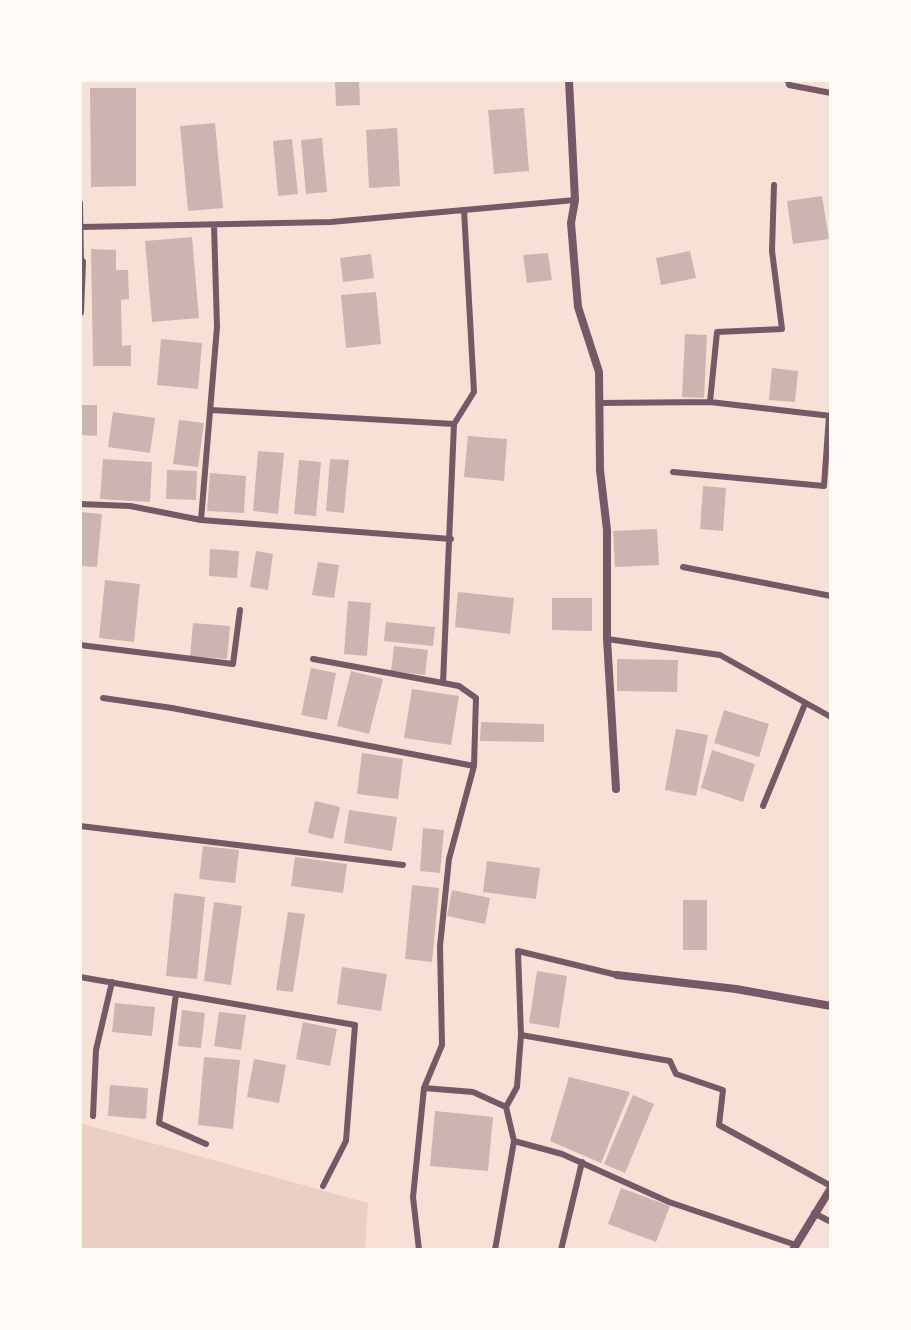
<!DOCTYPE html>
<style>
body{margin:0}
#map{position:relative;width:911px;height:1330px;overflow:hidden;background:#f7e1d7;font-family:Poppins,sans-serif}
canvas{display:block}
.frame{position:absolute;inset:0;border:82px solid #fffaf5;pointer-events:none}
</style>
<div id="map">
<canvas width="911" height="1330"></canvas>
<div class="frame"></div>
</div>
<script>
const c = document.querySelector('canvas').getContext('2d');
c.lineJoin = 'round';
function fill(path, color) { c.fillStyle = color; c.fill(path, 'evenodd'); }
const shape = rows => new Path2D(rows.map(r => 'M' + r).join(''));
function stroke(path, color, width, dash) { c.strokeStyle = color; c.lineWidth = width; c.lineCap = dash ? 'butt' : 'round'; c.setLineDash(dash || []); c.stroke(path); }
const green = shape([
 [80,1123,368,1203,365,1250,80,1250]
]);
const building = shape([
 [335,80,359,80,360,105,336,106],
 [90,88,136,88,136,186,91,187],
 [524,108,529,171,494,174,488,110],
 [215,123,223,208,188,211,180,126],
 [397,128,400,186,369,188,366,130],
 [322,138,327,192,306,194,301,140],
 [292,139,298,194,278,196,273,141],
 [822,196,829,239,793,244,787,201],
 [192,237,199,318,152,322,145,241],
 [91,249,116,250,116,270,128,270,129,299,121,300,122,346,131,345,131,366,93,366],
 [690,251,696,278,661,285,656,258],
 [548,253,552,280,527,283,523,255],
 [371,254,374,278,343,282,340,258],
 [376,292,381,344,346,348,341,295],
 [685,334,707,335,704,398,682,397],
 [161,339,202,343,198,389,157,385],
 [772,368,798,371,795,402,769,400],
 [80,405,97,405,97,436,80,435],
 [113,412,155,418,150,453,108,447],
 [179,420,204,423,198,467,173,464],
 [468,436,507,439,504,481,464,477],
 [258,451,284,453,278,514,253,511],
 [103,459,152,462,150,502,100,499],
 [330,459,349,460,344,513,326,511],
 [299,460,321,462,316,516,294,514],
 [167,470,197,471,196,500,166,499],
 [210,473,246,476,244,513,207,511],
 [703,486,726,488,723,531,700,529],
 [80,512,102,514,97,567,80,566],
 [657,529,659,565,615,567,613,531],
 [210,549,239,551,237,578,209,576],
 [256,551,273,554,268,590,250,587],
 [318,562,339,565,334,598,312,595],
 [105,580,140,584,134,642,99,638],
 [458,592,514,598,510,634,455,627],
 [552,598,592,598,592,631,552,630],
 [348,601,371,603,367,656,344,654],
 [386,622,435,627,433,646,384,641],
 [193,623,230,626,227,659,190,656],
 [394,646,428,650,425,675,391,671],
 [617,659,678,660,677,692,617,691],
 [311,668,336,673,327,720,301,715],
 [351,671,383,679,369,734,337,726],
 [412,689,459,696,451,745,404,738],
 [724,710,769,724,759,757,714,743],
 [481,722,544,724,544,742,480,741],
 [676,729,708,735,696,796,665,790],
 [712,750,755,764,743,802,701,788],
 [362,753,403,759,398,799,357,794],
 [315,801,340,807,333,839,308,833],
 [349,810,397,817,392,851,344,843],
 [423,828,444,830,440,873,420,871],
 [203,846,239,850,235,883,199,879],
 [295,857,347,864,343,893,291,886],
 [487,861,540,868,536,899,483,892],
 [412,885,439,888,432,962,405,959],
 [452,890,490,898,485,924,447,916],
 [174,893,205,897,197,979,166,976],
 [683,900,707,900,707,950,683,950],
 [214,902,242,906,231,985,204,981],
 [288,912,305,914,293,992,276,990],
 [342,967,387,974,381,1011,337,1004],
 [537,971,567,976,559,1028,529,1023],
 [115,1003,155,1007,152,1036,112,1032],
 [182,1010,205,1013,201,1048,178,1046],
 [219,1012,246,1015,241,1050,214,1046],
 [303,1022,337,1029,330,1066,296,1059],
 [204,1057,240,1060,233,1129,198,1125],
 [254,1059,286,1065,279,1103,247,1097],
 [569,1077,630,1092,601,1163,550,1141],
 [110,1085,148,1088,146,1119,108,1116],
 [633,1095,654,1104,625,1173,604,1164],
 [435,1111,493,1117,488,1171,430,1166],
 [621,1188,670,1206,656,1242,608,1224]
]);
const service = shape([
 [788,80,789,85,831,93],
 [80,203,81,262],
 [81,227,331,222,575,200],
 [710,402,717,332,782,329,772,251,774,185],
 [599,403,710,402,831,416],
 [211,410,454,424,443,683,459,686,476,698,474,766,449,859,440,946,442,1045,424,1088,413,1197,419,1250],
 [454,424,474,392,464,210],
 [673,472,824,486,829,416],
 [80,504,130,506,201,520,451,539],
 [201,520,217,327,214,225],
 [683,567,831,596],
 [607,639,720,655,831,717],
 [80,645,233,664,240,610],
 [313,659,443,683],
 [103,698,172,708,474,766],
 [763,806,805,704],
 [80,826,403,865],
 [80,977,355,1025,346,1141,323,1186],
 [176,994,159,1123,206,1144],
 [521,1035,670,1061,676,1074,723,1090,719,1125,831,1186],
 [424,1088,473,1092,506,1107,514,1141,562,1154,669,1202,796,1245],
 [506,1107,517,1087,521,1035,518,951,617,975],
 [93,1116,96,1050,112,982],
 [814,1213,831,1222],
 [495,1250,514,1141],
 [561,1250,582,1162]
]);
const minor = shape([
 [569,80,575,200,571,223,578,307,599,372,600,470,607,530,607,639,616,789],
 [80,312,82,262],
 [617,975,736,989,831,1006],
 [793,1250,831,1188]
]);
fill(green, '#ebcfc5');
fill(building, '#ccb4b1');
stroke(service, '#755966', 6);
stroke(minor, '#755966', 8);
</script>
